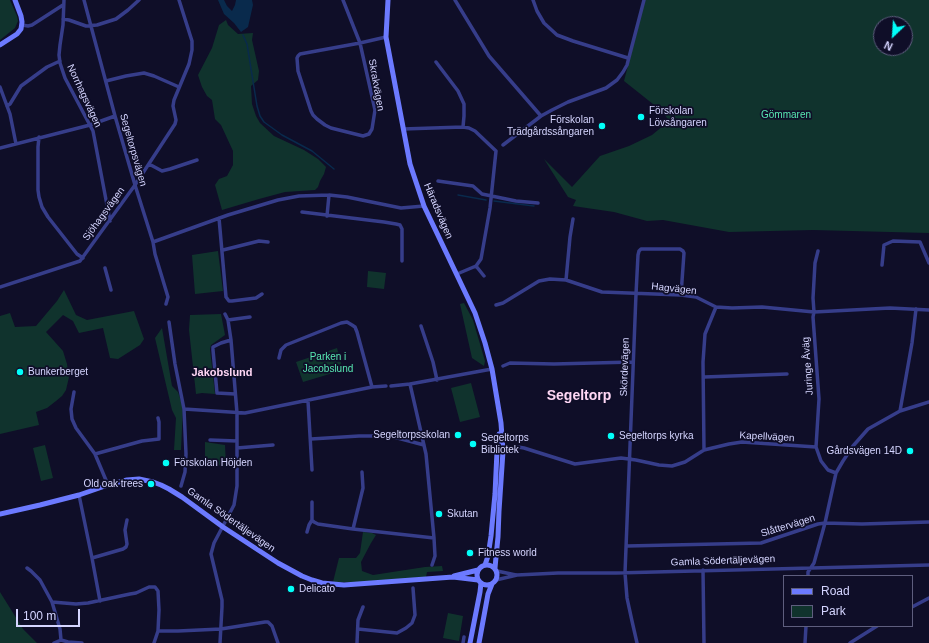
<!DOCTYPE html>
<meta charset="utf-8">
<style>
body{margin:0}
#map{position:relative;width:929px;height:643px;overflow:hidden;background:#0f0e28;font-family:Arial,sans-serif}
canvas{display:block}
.legend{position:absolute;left:783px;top:575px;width:130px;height:52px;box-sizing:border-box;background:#0f0e28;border:1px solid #5e5e7e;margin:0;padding:5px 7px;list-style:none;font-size:12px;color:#d5d5ff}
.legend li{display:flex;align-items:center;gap:8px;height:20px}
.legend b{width:20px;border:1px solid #5e5e7e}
.north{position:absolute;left:873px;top:16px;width:40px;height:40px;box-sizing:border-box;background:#0f0e28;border:1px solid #5e5e7e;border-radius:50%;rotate:205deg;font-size:11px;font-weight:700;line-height:16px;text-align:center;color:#d5d5ff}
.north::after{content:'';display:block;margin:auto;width:14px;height:18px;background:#01fff9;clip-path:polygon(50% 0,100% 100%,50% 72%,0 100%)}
.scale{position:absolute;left:16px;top:609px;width:64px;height:18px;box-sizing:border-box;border:2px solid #d5d5ff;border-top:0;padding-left:5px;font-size:12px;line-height:14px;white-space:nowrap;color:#d5d5ff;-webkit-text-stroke:3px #0f0e28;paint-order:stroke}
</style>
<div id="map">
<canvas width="929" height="643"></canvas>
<ul class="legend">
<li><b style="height:5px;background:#6c7aff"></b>Road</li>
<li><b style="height:11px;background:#10332d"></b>Park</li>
</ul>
<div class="north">N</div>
<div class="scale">100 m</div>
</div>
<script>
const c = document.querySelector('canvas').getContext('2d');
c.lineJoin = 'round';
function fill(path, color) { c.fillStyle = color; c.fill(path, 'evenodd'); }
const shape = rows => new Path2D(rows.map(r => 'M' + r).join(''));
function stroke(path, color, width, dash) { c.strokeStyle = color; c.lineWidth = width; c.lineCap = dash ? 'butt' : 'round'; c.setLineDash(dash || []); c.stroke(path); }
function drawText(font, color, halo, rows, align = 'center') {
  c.font = font + ' Arial,sans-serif'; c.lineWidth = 3.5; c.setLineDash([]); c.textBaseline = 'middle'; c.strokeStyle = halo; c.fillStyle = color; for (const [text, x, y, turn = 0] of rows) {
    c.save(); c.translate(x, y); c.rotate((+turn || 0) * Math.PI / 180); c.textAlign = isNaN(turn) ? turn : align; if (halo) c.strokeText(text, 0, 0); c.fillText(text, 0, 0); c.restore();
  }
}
const green = shape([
 [0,0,10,0,17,16,18,21,15,28,0,40],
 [645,0,929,0,929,233,813,230,729,232,663,220,647,221,614,212,573,206,576,200,568,197,544,159,572,187,600,156,629,146,652,135,669,121,663,112,624,81],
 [881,24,905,24,905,48,881,48],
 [226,20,228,25,238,34,253,33,252,40,259,71,258,80,251,86,252,104,256,116,260,123,274,136,304,150,318,159,326,167,324,174,320,181,318,187,315,190,285,192,259,199,222,210,215,185,219,179,227,176,233,165,233,151,221,125,215,119,212,100,207,96,202,87,198,75,212,48,219,25],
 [218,251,223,291,195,294,192,255],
 [368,271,386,273,384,289,367,287],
 [64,290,76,315,87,320,134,311,144,339,140,345,118,359,110,358,103,328,79,333,73,321,63,315,46,332,63,351,67,364,69,377,66,390,62,396,56,401,47,408,36,412,39,425,0,434,0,316,10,313,15,327,36,326,57,301],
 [464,303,473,320,485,361,484,366,472,358,460,304],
 [221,314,225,335,211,345,210,349,215,394,202,393,196,394,189,330,190,315],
 [162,328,172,386,178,392,183,407,181,450,174,450,176,418,172,410,155,338],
 [337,348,343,370,303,382,296,362],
 [471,383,480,417,460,422,451,388],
 [205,442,225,445,226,466,205,464],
 [45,445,53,478,41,481,33,448],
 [363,532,372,533,376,535,371,543,361,562,362,571,373,575,425,567,442,566,443,571,427,572,426,577,371,582,333,582,339,558,356,558,360,553],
 [0,592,23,629,37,643,0,643],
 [448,613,463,616,459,641,443,638]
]);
const water = shape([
 [218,0,224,0,227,6,232,11,235,5,236,0,252,0,253,5,248,27,241,32,234,23,224,14]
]);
const stream = shape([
 [243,35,247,44,257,106,260,116,264,122,282,135,312,151,334,169],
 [458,195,486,200],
 [494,201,534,206]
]);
const street = shape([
 [64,0,63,25,60,45,59,55,60,63,65,78,93,131,110,221],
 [84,0,115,116,135,185,153,242,155,254,168,297,166,304],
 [343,0,360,43,375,110,372,129,369,134,363,136,331,128,325,125,317,119,313,115,311,111,298,71,297,58,298,56,300,54,360,43,386,37],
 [455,0,489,56,541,116],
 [533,0,537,11,544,23,557,35,573,41,628,58],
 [63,19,69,20,86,26,97,25,116,19,128,10,139,0],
 [22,25,28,26,32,25,63,5],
 [436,62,458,91,464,104,464,116,463,127],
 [106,81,126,76,144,73,154,76,179,87],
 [0,87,10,114,16,144],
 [7,106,10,104,21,86,47,67,60,61],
 [403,129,463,127,469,128,475,131,496,151,490,208,481,259,476,266,457,274],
 [39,137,38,147,38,190,39,197,42,207,48,217,77,254,83,258],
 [503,145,541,116,552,110,568,102,606,88,617,80,623,72,627,65,644,0],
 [0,148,90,125,115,116],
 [149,164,162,171,170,169,197,160],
 [438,181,473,186,482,194,516,201,538,203],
 [302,212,384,222,396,224,400,225,402,229,402,261],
 [327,216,329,195],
 [219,218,226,297,229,301,232,301,256,298,262,294],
 [153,242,228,215,278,200,299,196,329,195,347,197,401,208,424,206],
 [223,250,259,241,268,242],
 [818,251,815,263,813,298,814,312,813,317,819,399,816,447,821,461,828,470,836,473],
 [882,265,884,245,893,241,920,242,929,263],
 [476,266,484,276],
 [105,268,111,290],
 [566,280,570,237,573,219],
 [0,287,80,261,135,185,175,124,176,120,173,106,174,100,189,64,192,50,192,41,179,0],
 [496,305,503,303,539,281,550,279,566,280,602,292,681,295,696,297,716,307,732,308,762,307,814,312,890,308,929,310],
 [228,320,250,317],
 [169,322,175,364,184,409,186,454,185,472,181,486],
 [421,326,433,362,437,380],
 [231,340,221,343,213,347,213,350,217,393,235,394],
 [279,358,281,350,286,345,341,323,347,322,352,325,355,327,357,332,372,387],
 [503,366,510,363,554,364,633,362],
 [704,377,787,374],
 [391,386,410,384],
 [74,392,71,409,72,419,76,428,95,454,108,485],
 [308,401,312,470],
 [184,409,245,413,372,387,386,386],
 [900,411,912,343,916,309],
 [311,439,359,436,390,436,424,445],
 [210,440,237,441],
 [237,448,273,445],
 [511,448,518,447,524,448,575,464,621,458,636,460,659,465,672,466,685,462,704,450,729,444,742,442,816,447],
 [704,450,703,362,705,334,716,307],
 [95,454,142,441,159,439,159,422,158,418],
 [79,495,92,558,100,601],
 [312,520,314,522,318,524,353,529,434,538],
 [353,529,363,488,362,472],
 [307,532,309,525,312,520,312,502],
 [627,546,761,543,818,524,825,523,862,524,929,522],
 [92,558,123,549,126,547,127,544,125,530,127,520],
 [432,565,435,556,434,538,426,454,410,384,492,369],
 [27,568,31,571,40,580,52,602,60,629,61,640],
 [703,570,704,643],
 [497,571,516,575],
 [808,576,808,572,814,563,825,523,836,473,843,461,853,446,868,429,900,411,929,402],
 [496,580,517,575,558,573,616,573,929,565],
 [52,602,76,604,88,603,130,594,136,593,149,587,155,587,158,591,159,610,158,631,154,643],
 [912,607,929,598],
 [358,629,397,633,406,628,412,623,415,615,413,588],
 [158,631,178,631,221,629,265,622,268,622,272,626,278,643],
 [54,643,61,640,68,642,82,643],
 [220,643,222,607,222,600,211,554,214,543,234,505,237,486,237,413,231,340,228,320,225,314],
 [357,643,358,620,363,607],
 [463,643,464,637],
 [637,643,632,621,627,598,625,573,636,294,638,255,639,251,641,249,680,249,683,251,684,253,681,295],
 [805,643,806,626],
 [850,643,877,626]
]);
const secondary = shape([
 [388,0,386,37,410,164,424,206,475,313,485,343,492,369,501,423,503,451,499,511,498,537,496,557,495,568],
 [0,45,17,34,21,29,22,22,21,16,15,0],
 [0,514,40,505,79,495,108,485,127,480,139,479,153,482,161,485,169,489,182,497,223,527,278,563,302,576,312,580,322,583,344,585,453,577,478,580],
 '477 575a10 10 0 1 1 20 0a10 10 0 1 1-20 0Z',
 [485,565,488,556,491,536,495,494,497,451,499,434],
 [454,576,478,570],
 [470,643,480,592,481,583],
 [479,643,488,594,492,584]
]);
const markers = [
 [641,117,4,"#01fff9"],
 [602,126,4,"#01fff9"],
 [20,372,4,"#01fff9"],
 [458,435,4,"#01fff9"],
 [611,436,4,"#01fff9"],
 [473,444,4,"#01fff9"],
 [910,451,4,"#01fff9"],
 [166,463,4,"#01fff9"],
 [151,484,4,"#01fff9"],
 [439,514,4,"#01fff9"],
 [470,553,4,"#01fff9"],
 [291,589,4,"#01fff9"]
];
const streetNames = [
 ["Skrakvägen",376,85,80],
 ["Norrhagsvägen",84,96,65],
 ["Segeltorpsvägen",133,150,74],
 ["Häradsvägen",438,211,67],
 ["Sjöhagsvägen",104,214,-54],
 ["Hagvägen",674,289,6],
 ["Juringe Åväg",808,366,-94],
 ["Skördevägen",625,367,-88],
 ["Kapellvägen",767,437,3],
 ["Gamla Södertäljevägen",231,520,35],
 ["Slåttervägen",788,526,-17],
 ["Gamla Södertäljevägen",723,561,-2]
];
const poiNames = [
 ["Förskolan",649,111],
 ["Lövsångaren",649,123],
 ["Förskolan",594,120,"right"],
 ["Trädgårdssångaren",594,132,"right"],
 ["Bunkerberget",28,372],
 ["Segeltorpsskolan",450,435,"right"],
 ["Segeltorps kyrka",619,436],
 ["Segeltorps",481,438],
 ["Bibliotek",481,450],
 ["Gårdsvägen 14D",902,451,"right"],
 ["Förskolan Höjden",174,463],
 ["Old oak trees",143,484,"right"],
 ["Skutan",447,514],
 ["Fitness world",478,553],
 ["Delicato",299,589]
];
const parkNames = [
 ["Gömmaren",786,115],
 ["Parken i",328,357],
 ["Jacobslund",328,369]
];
const neighbourhoodNames = [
 ["Jakobslund",222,373]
];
const districtNames = [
 ["Segeltorp",579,396]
];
fill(green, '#10332d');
fill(water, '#092a4c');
stroke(stream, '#092a4c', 1.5);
stroke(street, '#363d8a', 3.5);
stroke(secondary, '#6c7aff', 5);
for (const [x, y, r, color] of markers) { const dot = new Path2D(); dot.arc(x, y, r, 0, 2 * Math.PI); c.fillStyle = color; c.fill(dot); stroke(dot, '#0f0e28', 1.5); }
drawText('10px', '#d5d5ff', '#0f0e28', streetNames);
drawText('10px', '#d5d5ff', '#0f0e28', poiNames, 'left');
drawText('10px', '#58e8b2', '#0f0e28', parkNames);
drawText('bold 11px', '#ffd7f5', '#0f0e28', neighbourhoodNames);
drawText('bold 14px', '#ffd7f5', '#0f0e28', districtNames);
</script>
